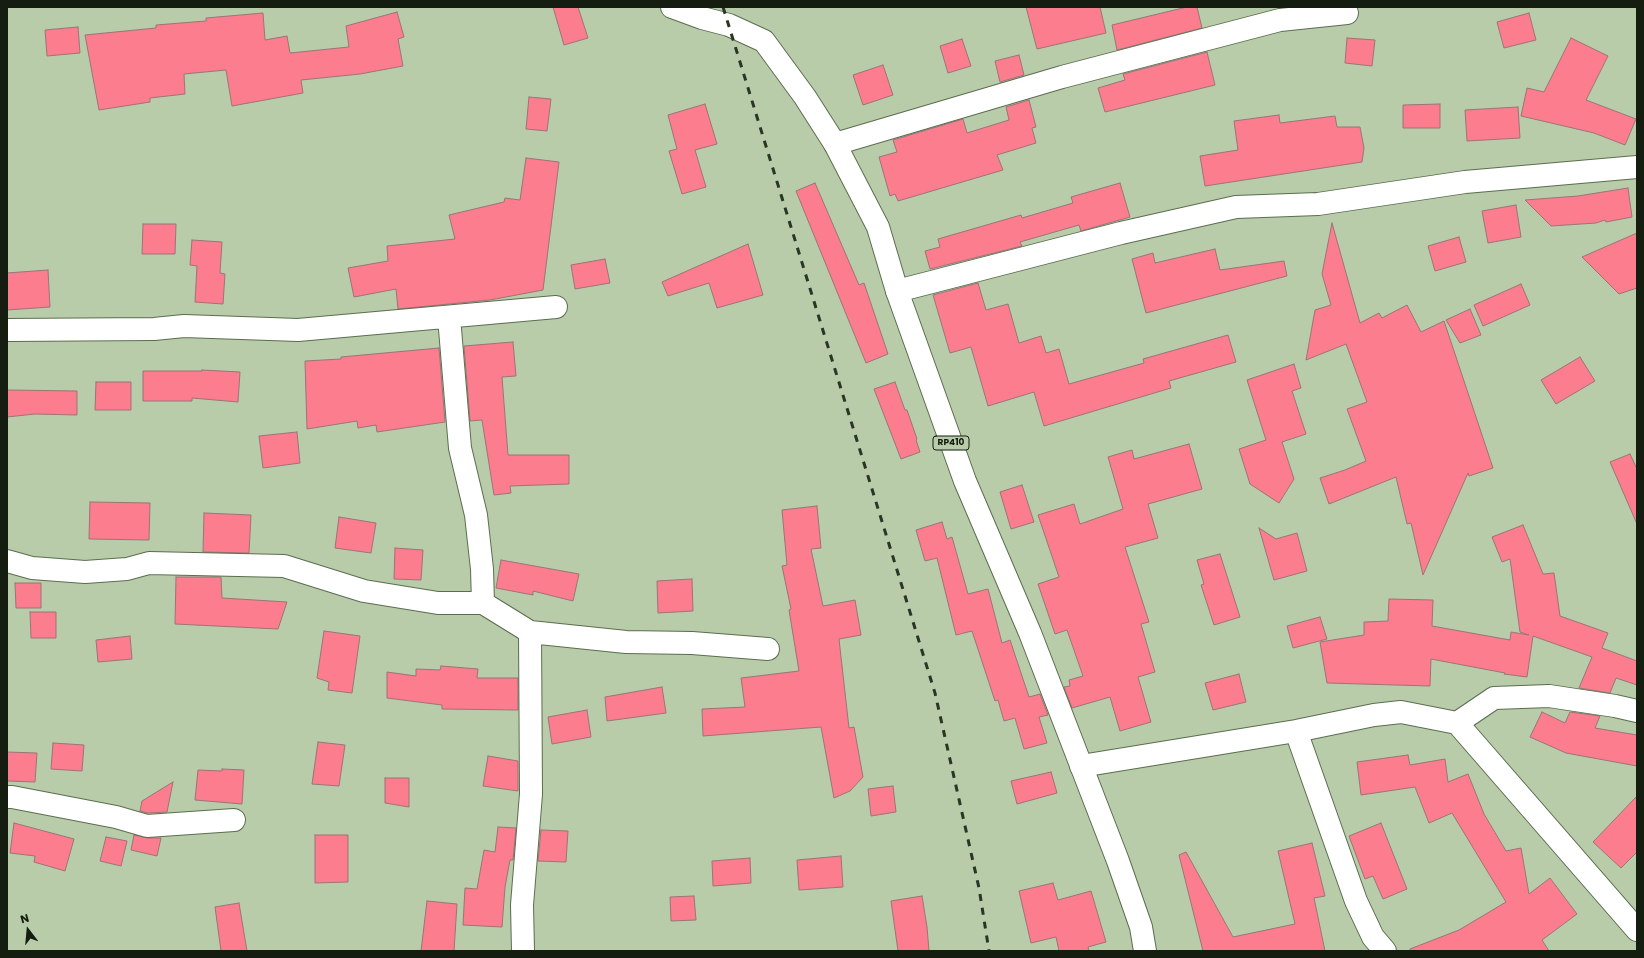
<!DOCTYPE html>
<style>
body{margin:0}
#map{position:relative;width:1644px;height:958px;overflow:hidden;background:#b8ccaa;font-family:Poppins,sans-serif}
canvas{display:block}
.frame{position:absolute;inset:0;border:8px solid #151d10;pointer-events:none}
.north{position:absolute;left:8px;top:910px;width:40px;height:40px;-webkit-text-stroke:3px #b8ccaa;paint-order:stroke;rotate:344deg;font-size:11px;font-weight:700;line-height:16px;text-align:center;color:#151d10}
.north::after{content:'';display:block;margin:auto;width:14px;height:18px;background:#151d10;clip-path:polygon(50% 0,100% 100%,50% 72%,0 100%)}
</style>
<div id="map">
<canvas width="1644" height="958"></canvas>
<div class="frame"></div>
<div class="north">N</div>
</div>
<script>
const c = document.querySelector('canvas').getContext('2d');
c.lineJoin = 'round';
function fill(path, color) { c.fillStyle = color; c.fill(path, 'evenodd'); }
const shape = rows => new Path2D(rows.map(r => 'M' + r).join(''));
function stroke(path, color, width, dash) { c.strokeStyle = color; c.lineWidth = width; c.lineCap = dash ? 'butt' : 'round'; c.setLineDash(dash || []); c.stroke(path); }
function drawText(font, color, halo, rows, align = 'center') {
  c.font = font + ' Poppins,sans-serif'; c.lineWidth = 4; c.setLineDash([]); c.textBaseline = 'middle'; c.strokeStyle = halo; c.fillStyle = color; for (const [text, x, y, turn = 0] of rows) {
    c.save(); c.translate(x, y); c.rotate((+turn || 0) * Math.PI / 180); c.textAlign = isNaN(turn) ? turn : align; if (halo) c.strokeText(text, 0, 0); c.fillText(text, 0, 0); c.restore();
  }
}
const building = shape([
 [553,7,578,7,588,38,564,45,553,7],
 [1026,7,1100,7,1106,33,1037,49,1026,7],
 [1187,7,1197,7,1202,28,1117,50,1112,25,1187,7],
 [397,12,404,37,398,39,403,66,360,74,301,80,303,93,232,106,226,70,184,74,185,94,150,98,150,102,99,110,85,35,156,28,156,25,206,21,206,18,263,13,265,40,287,36,290,53,349,47,346,26,397,12],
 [1529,13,1536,40,1504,48,1497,22,1529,13],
 [78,27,80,53,47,56,45,30,78,27],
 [1347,38,1375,40,1372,66,1345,63,1347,38],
 [1571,38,1608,56,1586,100,1636,119,1625,145,1594,133,1521,116,1527,88,1544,92,1571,38],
 [962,39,971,66,948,73,940,46,962,39],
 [1207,52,1215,85,1105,112,1098,88,1125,80,1123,74,1207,52],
 [1019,55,1024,75,1000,82,995,61,1019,55],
 [883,65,893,95,863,105,853,75,883,65],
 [529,97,551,99,547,131,526,129,529,97],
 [1029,100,1036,127,1032,128,1036,143,997,155,1003,170,898,201,895,194,890,196,879,157,897,152,893,140,963,119,967,133,1009,120,1006,107,1029,100],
 [705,104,717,144,695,150,706,187,682,194,669,151,677,149,668,115,705,104],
 [1440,104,1440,128,1403,128,1403,105,1440,104],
 [1518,107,1520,138,1467,141,1465,110,1518,107],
 [1279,115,1280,123,1335,116,1337,127,1360,127,1364,148,1362,162,1205,186,1200,156,1238,150,1234,121,1279,115],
 [526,158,559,162,543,290,490,300,398,309,396,289,354,297,348,268,388,261,387,246,455,239,449,215,504,202,505,198,520,200,526,158],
 [815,183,859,285,864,283,888,354,866,363,796,191,815,183],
 [1120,183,1130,217,1081,231,1079,225,1020,242,1022,246,930,269,925,251,940,247,938,239,1021,215,1022,218,1073,203,1071,197,1120,183],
 [1628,188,1632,217,1606,222,1605,220,1596,223,1551,226,1525,200,1578,196,1628,188],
 [1516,205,1521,237,1488,243,1482,211,1516,205],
 [1332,223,1360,323,1379,313,1382,318,1407,305,1421,332,1444,321,1493,468,1469,476,1468,473,1423,575,1411,523,1407,524,1396,477,1329,504,1320,478,1345,470,1366,461,1347,409,1367,402,1346,344,1306,360,1315,310,1331,305,1322,274,1332,223],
 [143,224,176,224,175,254,142,254,143,224],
 [1637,233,1637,288,1619,294,1582,257,1637,233],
 [1459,237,1466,262,1435,271,1428,246,1459,237],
 [192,240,222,242,220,273,225,274,223,304,195,302,197,266,190,265,192,240],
 [748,244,763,295,717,308,709,283,668,296,662,282,748,244],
 [1215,249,1220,270,1284,261,1287,276,1146,313,1132,259,1153,253,1155,263,1215,249],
 [605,259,610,283,575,289,571,265,605,259],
 [48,270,50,307,7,310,7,273,48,270],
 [978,283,986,310,1008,304,1019,343,1041,336,1046,353,1059,349,1069,384,1144,363,1143,359,1228,335,1236,362,1169,381,1171,388,1044,426,1034,392,988,406,971,347,950,353,933,295,978,283],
 [1521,284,1530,305,1483,326,1474,305,1521,284],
 [1470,309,1481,335,1460,343,1446,320,1470,309],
 [513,342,516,376,502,377,508,455,569,455,569,484,510,486,511,493,494,495,482,420,470,421,464,346,513,342],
 [439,348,445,422,377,432,376,425,358,428,357,421,307,429,305,361,341,359,341,357,439,348],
 [1580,357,1595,381,1556,404,1541,380,1580,357],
 [1294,364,1301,388,1292,391,1306,434,1282,442,1294,479,1279,503,1250,484,1239,449,1266,440,1247,380,1294,364],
 [202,370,240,372,238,402,192,398,192,401,143,401,143,371,202,371,202,370],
 [96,382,131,382,131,410,95,410,96,382],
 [895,382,905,410,907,410,917,439,916,440,920,452,901,459,874,389,895,382],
 [7,390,77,391,77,415,35,414,7,417,7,390],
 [297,432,300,463,263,468,259,436,297,432],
 [1189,444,1202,489,1148,504,1158,538,1125,547,1149,622,1141,624,1155,672,1138,677,1151,722,1120,731,1110,697,1072,708,1064,687,1070,686,1069,680,1083,676,1067,630,1055,634,1038,584,1059,577,1038,515,1074,504,1080,524,1123,509,1108,457,1132,450,1134,459,1189,444],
 [1630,454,1637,469,1637,524,1610,462,1630,454],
 [1022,485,1034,522,1011,529,1000,492,1022,485],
 [90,502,150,503,149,540,89,539,90,502],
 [817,506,821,548,811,549,823,606,855,600,861,635,839,639,849,728,854,727,863,777,850,791,834,798,821,727,703,736,702,709,745,707,741,678,799,671,789,610,791,609,782,566,787,565,782,510,817,506],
 [204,513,251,515,249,553,203,552,204,513],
 [339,517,376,523,371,553,335,548,339,517],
 [942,522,947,539,952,537,968,594,988,589,1002,643,1010,640,1029,697,1040,694,1048,715,1039,717,1047,743,1024,749,1015,718,1004,721,998,700,995,701,972,631,956,635,937,558,925,561,916,530,942,522],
 [1523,525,1543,574,1554,573,1560,616,1608,633,1602,648,1637,661,1637,685,1616,678,1610,693,1579,688,1592,657,1533,636,1527,677,1504,674,1505,673,1431,659,1430,686,1327,683,1320,642,1364,635,1364,622,1388,621,1389,599,1433,600,1432,626,1510,640,1511,632,1529,635,1520,632,1510,559,1502,562,1492,537,1523,525],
 [1259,528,1276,539,1297,533,1307,571,1274,580,1259,528],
 [395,548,423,550,421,580,394,579,395,548],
 [1220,554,1240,617,1214,625,1201,585,1204,584,1197,560,1220,554],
 [501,560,579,574,573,601,533,591,533,595,496,588,501,560],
 [176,577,221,577,222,598,287,602,278,629,175,624,176,577],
 [692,579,693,611,658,613,657,581,692,579],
 [15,583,41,583,41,608,16,608,15,583],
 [30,612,56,612,56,638,31,638,30,612],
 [1320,617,1327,639,1293,648,1287,626,1320,617],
 [324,631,360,636,352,693,328,690,329,682,317,678,324,631],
 [130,636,132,659,98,662,96,640,130,636],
 [441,666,478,669,477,678,518,678,518,710,442,709,442,705,387,698,387,672,416,676,416,669,440,670,441,666],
 [1239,674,1246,702,1213,710,1205,683,1239,674],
 [662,687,666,713,607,721,605,697,662,687],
 [587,710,591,737,552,744,548,717,587,710],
 [1542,712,1565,723,1570,712,1600,716,1595,728,1637,735,1637,766,1566,753,1530,737,1542,712],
 [318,742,345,745,339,786,312,784,318,742],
 [53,743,84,745,82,771,51,769,53,743],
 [7,752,37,753,35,782,7,781,7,752],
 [1408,755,1410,765,1445,759,1448,782,1468,774,1484,814,1506,851,1521,848,1529,894,1550,878,1577,914,1542,940,1549,951,1410,951,1410,949,1459,930,1506,902,1452,813,1429,823,1415,787,1361,795,1357,762,1408,755],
 [488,756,518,761,518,791,483,786,488,756],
 [222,769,244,770,242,804,195,800,198,770,222,771,222,769],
 [1051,772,1057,793,1017,804,1011,781,1051,772],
 [385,778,409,778,409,807,385,803,385,778],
 [173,782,167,812,148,813,140,811,142,801,173,782],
 [893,786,896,812,871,816,868,789,893,786],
 [1637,796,1637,852,1621,868,1593,842,1637,796],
 [14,823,74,839,65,871,34,862,35,856,10,853,14,823],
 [1381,823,1407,889,1383,899,1373,876,1365,879,1349,836,1381,823],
 [498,827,516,828,513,860,510,860,505,887,502,927,463,925,465,888,477,889,484,850,495,852,498,827],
 [541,830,568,831,566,862,538,861,541,830],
 [134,835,148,838,161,838,157,856,131,850,134,835],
 [315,835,348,835,348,882,315,883,315,835],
 [106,837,127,841,121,866,100,861,106,837],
 [1312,843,1325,896,1314,898,1325,951,1203,951,1179,855,1186,852,1233,937,1295,924,1278,851,1312,843],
 [841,856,843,887,799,890,797,860,841,856],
 [750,858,751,883,713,886,712,861,750,858],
 [1053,883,1058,900,1091,891,1106,942,1088,947,1089,951,1059,951,1056,937,1031,943,1019,891,1053,883],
 [694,896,696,920,671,921,670,897,694,896],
 [922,896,927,927,929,951,898,951,891,901,922,896],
 [427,901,457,904,454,951,421,951,427,901],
 [239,903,247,951,221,951,215,907,239,903]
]);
const minor = shape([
 [835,144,1062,77,1280,20,1347,13],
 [897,291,1121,233,1236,207,1318,204,1465,182,1637,167],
 [449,317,460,448,476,515,482,569,483,603],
 [7,330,154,329,184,326,298,330,556,307],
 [7,561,32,568,85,572,127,569,149,563,284,566,364,591,438,603,483,603,530,632,626,642,692,643,768,649],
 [1457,723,1494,698,1549,696,1615,706,1637,711],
 [1296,731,1356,901,1373,937,1385,951],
 [1081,766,1296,731,1374,715,1401,712,1457,723,1637,930],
 [7,797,12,797,116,817,147,826,234,820],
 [523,951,522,905,531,794,530,632]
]);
const primary = shape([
 [672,7,702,18,729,25,764,41,805,97,835,144,878,227,897,291,965,481,1030,633,1118,861,1141,927,1145,951]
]);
const rail = shape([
 [723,7,935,693,979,888,989,951]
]);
const shields = [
 [951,443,36]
];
const shieldNames = [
 ["RP410",951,443]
];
fill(building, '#fb7d8e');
stroke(building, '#9c7377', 1);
stroke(minor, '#5b6d4f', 24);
stroke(primary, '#5b6d4f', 24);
stroke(minor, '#fff', 22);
stroke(primary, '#fff', 22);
stroke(rail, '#2b3525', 3, [7, 7]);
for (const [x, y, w] of shields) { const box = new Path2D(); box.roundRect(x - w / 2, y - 7, w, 14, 3); c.fillStyle = '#b8ccaa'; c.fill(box); stroke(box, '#151d10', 1); }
drawText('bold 9px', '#151d10', null, shieldNames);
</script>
